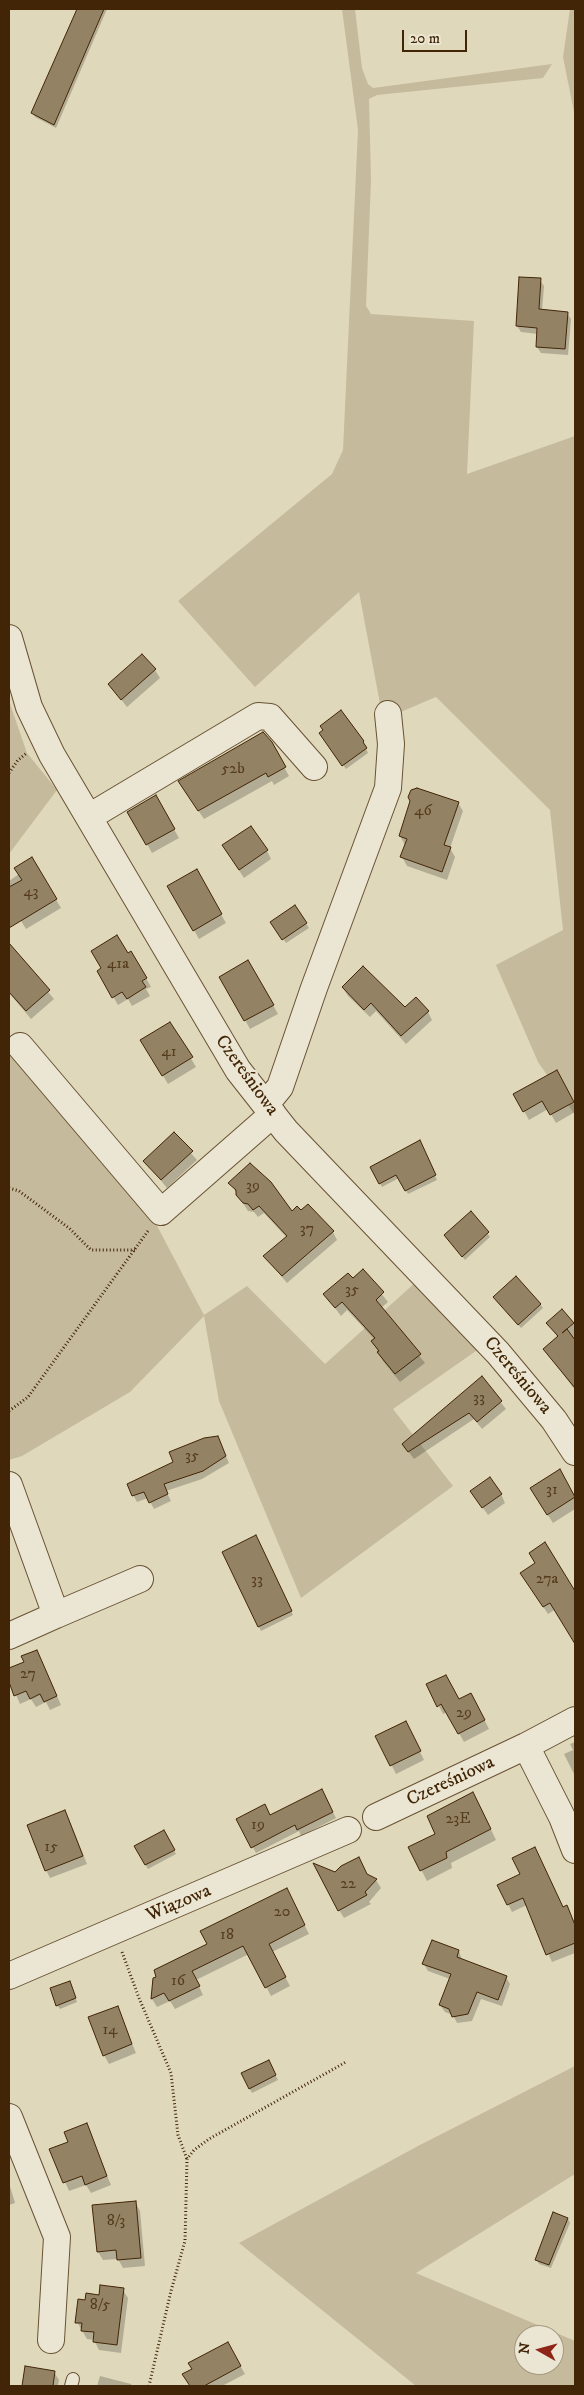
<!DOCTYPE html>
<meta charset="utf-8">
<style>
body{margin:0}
#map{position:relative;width:584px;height:2395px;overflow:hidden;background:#e0d8bb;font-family:"IM FELL DW Pica",serif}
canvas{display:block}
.frame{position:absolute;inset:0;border:10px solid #412506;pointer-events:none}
.north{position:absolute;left:514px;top:2325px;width:50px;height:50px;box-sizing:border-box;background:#ebe6d3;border:1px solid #a79981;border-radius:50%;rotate:277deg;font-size:14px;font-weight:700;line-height:20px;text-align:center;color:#412506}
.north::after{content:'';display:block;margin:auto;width:18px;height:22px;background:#8f2418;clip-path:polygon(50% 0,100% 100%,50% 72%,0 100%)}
.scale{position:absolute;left:402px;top:30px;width:65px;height:22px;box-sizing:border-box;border:2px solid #412506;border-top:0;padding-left:6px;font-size:15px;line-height:18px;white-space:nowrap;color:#412506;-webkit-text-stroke:4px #ebe6d3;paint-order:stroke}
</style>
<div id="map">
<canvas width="584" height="2395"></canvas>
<div class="frame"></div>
<div class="north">N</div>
<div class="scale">20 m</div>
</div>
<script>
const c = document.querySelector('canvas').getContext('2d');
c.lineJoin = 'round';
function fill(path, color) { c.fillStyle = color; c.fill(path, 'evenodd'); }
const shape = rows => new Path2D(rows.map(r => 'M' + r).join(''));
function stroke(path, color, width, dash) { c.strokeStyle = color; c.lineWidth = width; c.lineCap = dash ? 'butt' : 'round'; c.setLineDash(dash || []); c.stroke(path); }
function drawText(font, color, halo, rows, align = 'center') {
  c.font = font + ' "IM FELL DW Pica",serif'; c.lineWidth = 4.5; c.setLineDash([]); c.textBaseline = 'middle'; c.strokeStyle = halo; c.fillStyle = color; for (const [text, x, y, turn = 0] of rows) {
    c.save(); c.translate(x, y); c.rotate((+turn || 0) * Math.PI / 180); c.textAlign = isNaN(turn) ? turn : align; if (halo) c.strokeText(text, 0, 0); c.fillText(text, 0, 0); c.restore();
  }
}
const green = shape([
 [342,9,355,9,362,68,368,84,373,88,552,64,543,78,377,95,369,99,371,180,366,306,371,314,474,321,467,474,575,436,575,1115,538,1062,496,965,563,930,550,810,436,697,396,714,381,709,359,592,255,687,178,601,332,474,343,450,358,130],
 [570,9,575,9,575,117,563,57],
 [9,701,27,753,57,790,9,854],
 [9,1050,155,1222,204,1315,247,1286,325,1364,417,1281,486,1344,393,1409,453,1486,301,1598,219,1401,204,1316,130,1392,22,1456,9,1460],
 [575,2066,575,2174,416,2273,575,2341,575,2386,416,2386,239,2243,418,2146],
 [524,2335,554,2335,554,2365,524,2365]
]);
const shadow = shape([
 [78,9,107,9,56,128,35,117,33,113],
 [540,280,544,286,542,311,567,313,571,319,568,355,541,353,537,347,538,334,521,332,517,326],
 [155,670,160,678,127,707,109,684],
 [341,711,363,742,368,753,346,769,323,737],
 [271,743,289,776,274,785,272,781,204,819,179,782],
 [155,796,179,838,152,853,129,812],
 [458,803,463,811,450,848,455,857,447,880,407,866,402,857,405,845,400,836],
 [223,846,267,851,271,859,244,878],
 [32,859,61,908,26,929,9,901,9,881,19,874],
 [196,871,226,923,199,939,169,886],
 [295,907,309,928,286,943,274,926],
 [9,945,54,999,31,1019,9,993],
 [131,952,151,987,146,989,150,996,132,1006,128,999,118,1005,98,971],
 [248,961,278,1014,250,1029,221,977],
 [343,988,405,1009,428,1012,432,1020,406,1044,376,1011,370,1017,348,996],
 [170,1023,196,1067,168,1084,147,1049],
 [556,1072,575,1106,575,1112,556,1123,548,1109,529,1120,515,1095],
 [174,1134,197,1160,167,1188,145,1161],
 [421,1145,437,1180,408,1194,399,1178,382,1187,372,1168],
 [230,1183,333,1232,337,1240,287,1283,265,1257,287,1238,264,1213,258,1217,254,1212,248,1211],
 [471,1212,490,1237,465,1260,445,1236],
 [363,1270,388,1302,381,1308,425,1363,400,1382,383,1361,373,1342,375,1340,347,1310,341,1316,325,1295,353,1279],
 [497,1301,540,1304,543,1308,521,1328],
 [548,1323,573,1323,575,1327,575,1337,573,1339,575,1342,575,1390,544,1349,558,1338],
 [481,1377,506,1409,482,1429,474,1419,414,1459,408,1451],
 [218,1438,229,1463,202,1479,166,1491,171,1501,154,1509,148,1498,137,1502,133,1495,175,1463],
 [559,1471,575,1497,575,1509,553,1523,536,1497],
 [471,1491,501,1494,505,1503,488,1515],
 [258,1541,293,1615,261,1631,223,1552],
 [545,1544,575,1594,575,1597,548,1614,526,1581,537,1564],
 [41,1660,61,1705,50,1710,46,1702,36,1707,31,1699,20,1704,9,1679,9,1669,25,1662],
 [428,1685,459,1701,476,1703,489,1729,464,1742,447,1712,443,1714],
 [410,1731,424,1760,396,1774,377,1736],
 [575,1742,575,1776,564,1754,573,1750,570,1744],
 [325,1797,336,1818,301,1836,299,1831,256,1853,237,1819,270,1817],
 [479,1804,496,1840,451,1863,452,1868,427,1881,410,1848,437,1835],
 [69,1819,87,1864,50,1878,46,1870],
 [164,1832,176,1854,148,1869,136,1847],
 [335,1874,367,1875,376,1880,381,1888,369,1902,371,1904,344,1918,339,1910],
 [499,1886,563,1908,567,1907,575,1925,575,1953,552,1962,527,1905,512,1912],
 [291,1898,309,1934,272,1952,290,1986,271,1996,249,1954,196,1980,203,1995,175,2009,170,2001,157,2007,152,1999,155,1979],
 [459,1951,462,1960,506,1977,510,1984,502,2006,481,1999,472,2021,457,2023,453,2015,445,2012,440,2005,450,1979,428,1971,424,1964],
 [70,1982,77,2002,60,2009,57,2005],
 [117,2007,136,2053,109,2064,104,2055],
 [268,2061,278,2080,252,2093,242,2074],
 [86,2125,111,2185,91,2193,86,2185,69,2191,51,2149,69,2142],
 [9,2183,15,2203,9,2205],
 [135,2202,140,2211,145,2266,123,2268,118,2259,103,2260,98,2252],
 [568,2219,570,2223,551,2268,539,2264,537,2260],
 [123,2290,128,2298,121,2353,99,2350,94,2340,87,2339,77,2322,86,2302],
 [227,2343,245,2374,222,2386,191,2386,184,2375],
 [26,2368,54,2372,59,2380,58,2386,24,2386],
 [100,2376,131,2384,132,2386,97,2386]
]);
const building = shape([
 [77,9,104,9,54,125,31,113,77,9],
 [519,277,541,278,539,309,568,312,565,349,536,347,537,328,516,326,519,277],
 [142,654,156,669,121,700,108,684,142,654],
 [341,710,364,741,363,742,367,748,342,766,319,733,323,730,320,726,341,710],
 [263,732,272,742,286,767,268,777,266,773,198,811,178,781,263,732],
 [417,788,459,802,444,845,451,847,442,872,400,857,407,839,399,836,410,801,408,797,411,790,417,788],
 [156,795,175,829,146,845,127,812,156,795],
 [251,826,268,850,239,870,222,845,251,826],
 [32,857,57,899,9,928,9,887,22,880,14,868,32,857],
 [197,869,222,914,193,931,167,886,197,869],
 [295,905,307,923,282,940,270,922,295,905],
 [117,935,128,953,131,951,147,978,142,981,146,987,127,999,122,992,112,998,97,971,101,968,91,951,117,935],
 [9,943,50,990,26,1011,9,992,9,943],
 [248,960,274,1005,244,1021,219,977,248,960],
 [363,966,405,1007,416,997,429,1011,401,1036,371,1003,364,1010,342,987,363,966],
 [170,1022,193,1057,162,1076,140,1040,170,1022],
 [557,1070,574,1102,550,1115,542,1101,523,1112,513,1094,557,1070],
 [174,1132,193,1151,161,1180,143,1161,174,1132],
 [420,1140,436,1175,405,1191,396,1175,379,1184,370,1167,420,1140],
 [250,1163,271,1182,292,1211,297,1206,301,1210,308,1204,334,1231,282,1276,263,1256,287,1236,259,1206,253,1210,248,1204,243,1203,236,1195,236,1190,228,1183,250,1163],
 [471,1211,489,1232,462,1257,444,1235,471,1211],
 [363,1269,384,1292,376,1300,421,1354,395,1374,377,1352,379,1351,371,1341,375,1338,342,1302,335,1308,323,1294,348,1273,353,1278,363,1269],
 [516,1276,541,1304,518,1325,493,1297,516,1276],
 [562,1309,574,1323,562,1333,567,1329,575,1340,575,1388,543,1349,558,1336,546,1323,562,1309],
 [482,1376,502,1401,477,1422,469,1413,408,1452,402,1444,482,1376],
 [218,1436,226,1456,203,1471,164,1484,168,1494,149,1503,144,1492,132,1496,127,1484,173,1462,169,1452,204,1438,218,1436],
 [560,1469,575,1497,547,1515,530,1488,560,1469],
 [490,1477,502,1494,482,1508,470,1491,490,1477],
 [256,1535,292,1611,258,1627,222,1552,256,1535],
 [545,1542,575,1591,575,1644,550,1603,543,1607,520,1573,535,1563,529,1553,545,1542],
 [37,1650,57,1696,44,1702,40,1694,30,1699,26,1691,14,1696,9,1682,9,1668,24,1662,21,1656,37,1650],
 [446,1675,459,1699,471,1693,485,1720,458,1734,441,1704,437,1707,426,1684,446,1675],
 [406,1721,421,1751,390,1766,375,1736,406,1721],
 [322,1789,333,1812,297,1830,295,1825,251,1848,236,1819,265,1804,270,1815,322,1789],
 [473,1792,491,1829,446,1852,447,1858,420,1871,408,1847,435,1834,427,1816,473,1792],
 [65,1810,83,1856,45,1871,27,1825,65,1810],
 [164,1830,175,1850,145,1865,134,1846,164,1830],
 [535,1847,563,1907,567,1905,575,1925,575,1943,546,1955,523,1898,507,1905,497,1885,520,1874,512,1858,535,1847],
 [359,1857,367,1874,377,1879,365,1892,367,1895,338,1911,313,1863,335,1872,341,1866,359,1857],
 [287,1888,305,1925,269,1944,286,1977,265,1988,243,1946,192,1971,200,1986,169,2001,164,1993,151,1999,153,1978,156,1977,154,1970,207,1944,200,1931,287,1888],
 [432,1940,459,1950,457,1957,507,1976,498,2000,477,1992,468,2014,452,2017,449,2009,439,2005,451,1974,422,1964,432,1940],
 [70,1981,76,1998,56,2006,50,1988,70,1981],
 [118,2006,132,2044,103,2056,88,2017,118,2006],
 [269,2060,276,2075,249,2089,241,2073,269,2060],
 [87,2123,107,2176,85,2185,82,2176,63,2183,49,2149,68,2142,64,2132,87,2123],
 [136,2201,141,2258,117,2260,116,2250,97,2252,92,2205,136,2201],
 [553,2212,568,2218,549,2265,535,2260,553,2212],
 [100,2285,124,2288,117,2345,93,2342,94,2332,81,2331,82,2323,75,2323,78,2299,85,2300,86,2293,99,2295,100,2285],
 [228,2342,241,2366,204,2386,190,2386,182,2374,192,2369,188,2363,228,2342],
 [25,2366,55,2371,53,2386,22,2386,25,2366]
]);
const path = shape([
 [9,773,18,760,27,753],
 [9,1188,19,1191,69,1228,91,1250,135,1250],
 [9,1411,28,1397,148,1231],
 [122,1952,139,1998,171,2073,178,2135,187,2159],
 [149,2386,171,2291,185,2241,187,2159,194,2150,209,2139,346,2062]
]);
const service = shape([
 [71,2386,73,2379]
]);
const minor = shape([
 [9,638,29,707,52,755,238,1070,286,1131,498,1353,554,1420,575,1452],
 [89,817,258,716,270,717,314,767],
 [20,1046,161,1212,273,1114],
 [266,1104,280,1087,314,988,388,788,391,744,388,714],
 [9,1485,56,1615,9,1636],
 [56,1615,140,1579],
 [526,1746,562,1817,575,1850],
 [376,1817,526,1746,575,1720],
 [9,1976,348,1830],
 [9,2117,57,2237,51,2340]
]);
const numberNames = [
 ["52b",233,770],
 ["46",423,812],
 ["43",31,893],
 ["41a",118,965],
 ["41",169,1053],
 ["39",253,1187],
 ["37",307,1230],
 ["35",352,1291],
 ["33",479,1399],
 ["35",192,1457],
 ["31",552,1491],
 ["27a",547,1580],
 ["33",257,1581],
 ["27",28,1675],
 ["29",464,1714],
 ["23E",458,1820],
 ["19",258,1826],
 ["15",51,1848],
 ["22",348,1885],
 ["20",282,1913],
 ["18",227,1936],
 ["16",178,1982],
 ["14",110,2031],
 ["8/3",116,2222],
 ["8/5",100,2306]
];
const streetNames = [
 ["Czereśniowa",246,1076,54],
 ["Czereśniowa",517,1376,50],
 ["Czereśniowa",451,1782,-25],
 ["Wiązowa",179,1904,-23]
];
fill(green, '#c5ba9c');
fill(shadow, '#0003');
fill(building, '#948264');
stroke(building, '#412506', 1);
stroke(service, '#695233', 14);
stroke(minor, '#695233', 28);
stroke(path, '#412506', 3, [1, 2.5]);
stroke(service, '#ebe6d3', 12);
stroke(minor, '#ebe6d3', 26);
drawText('16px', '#563c1e', null, numberNames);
drawText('19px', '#412506', '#ebe6d3', streetNames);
</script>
